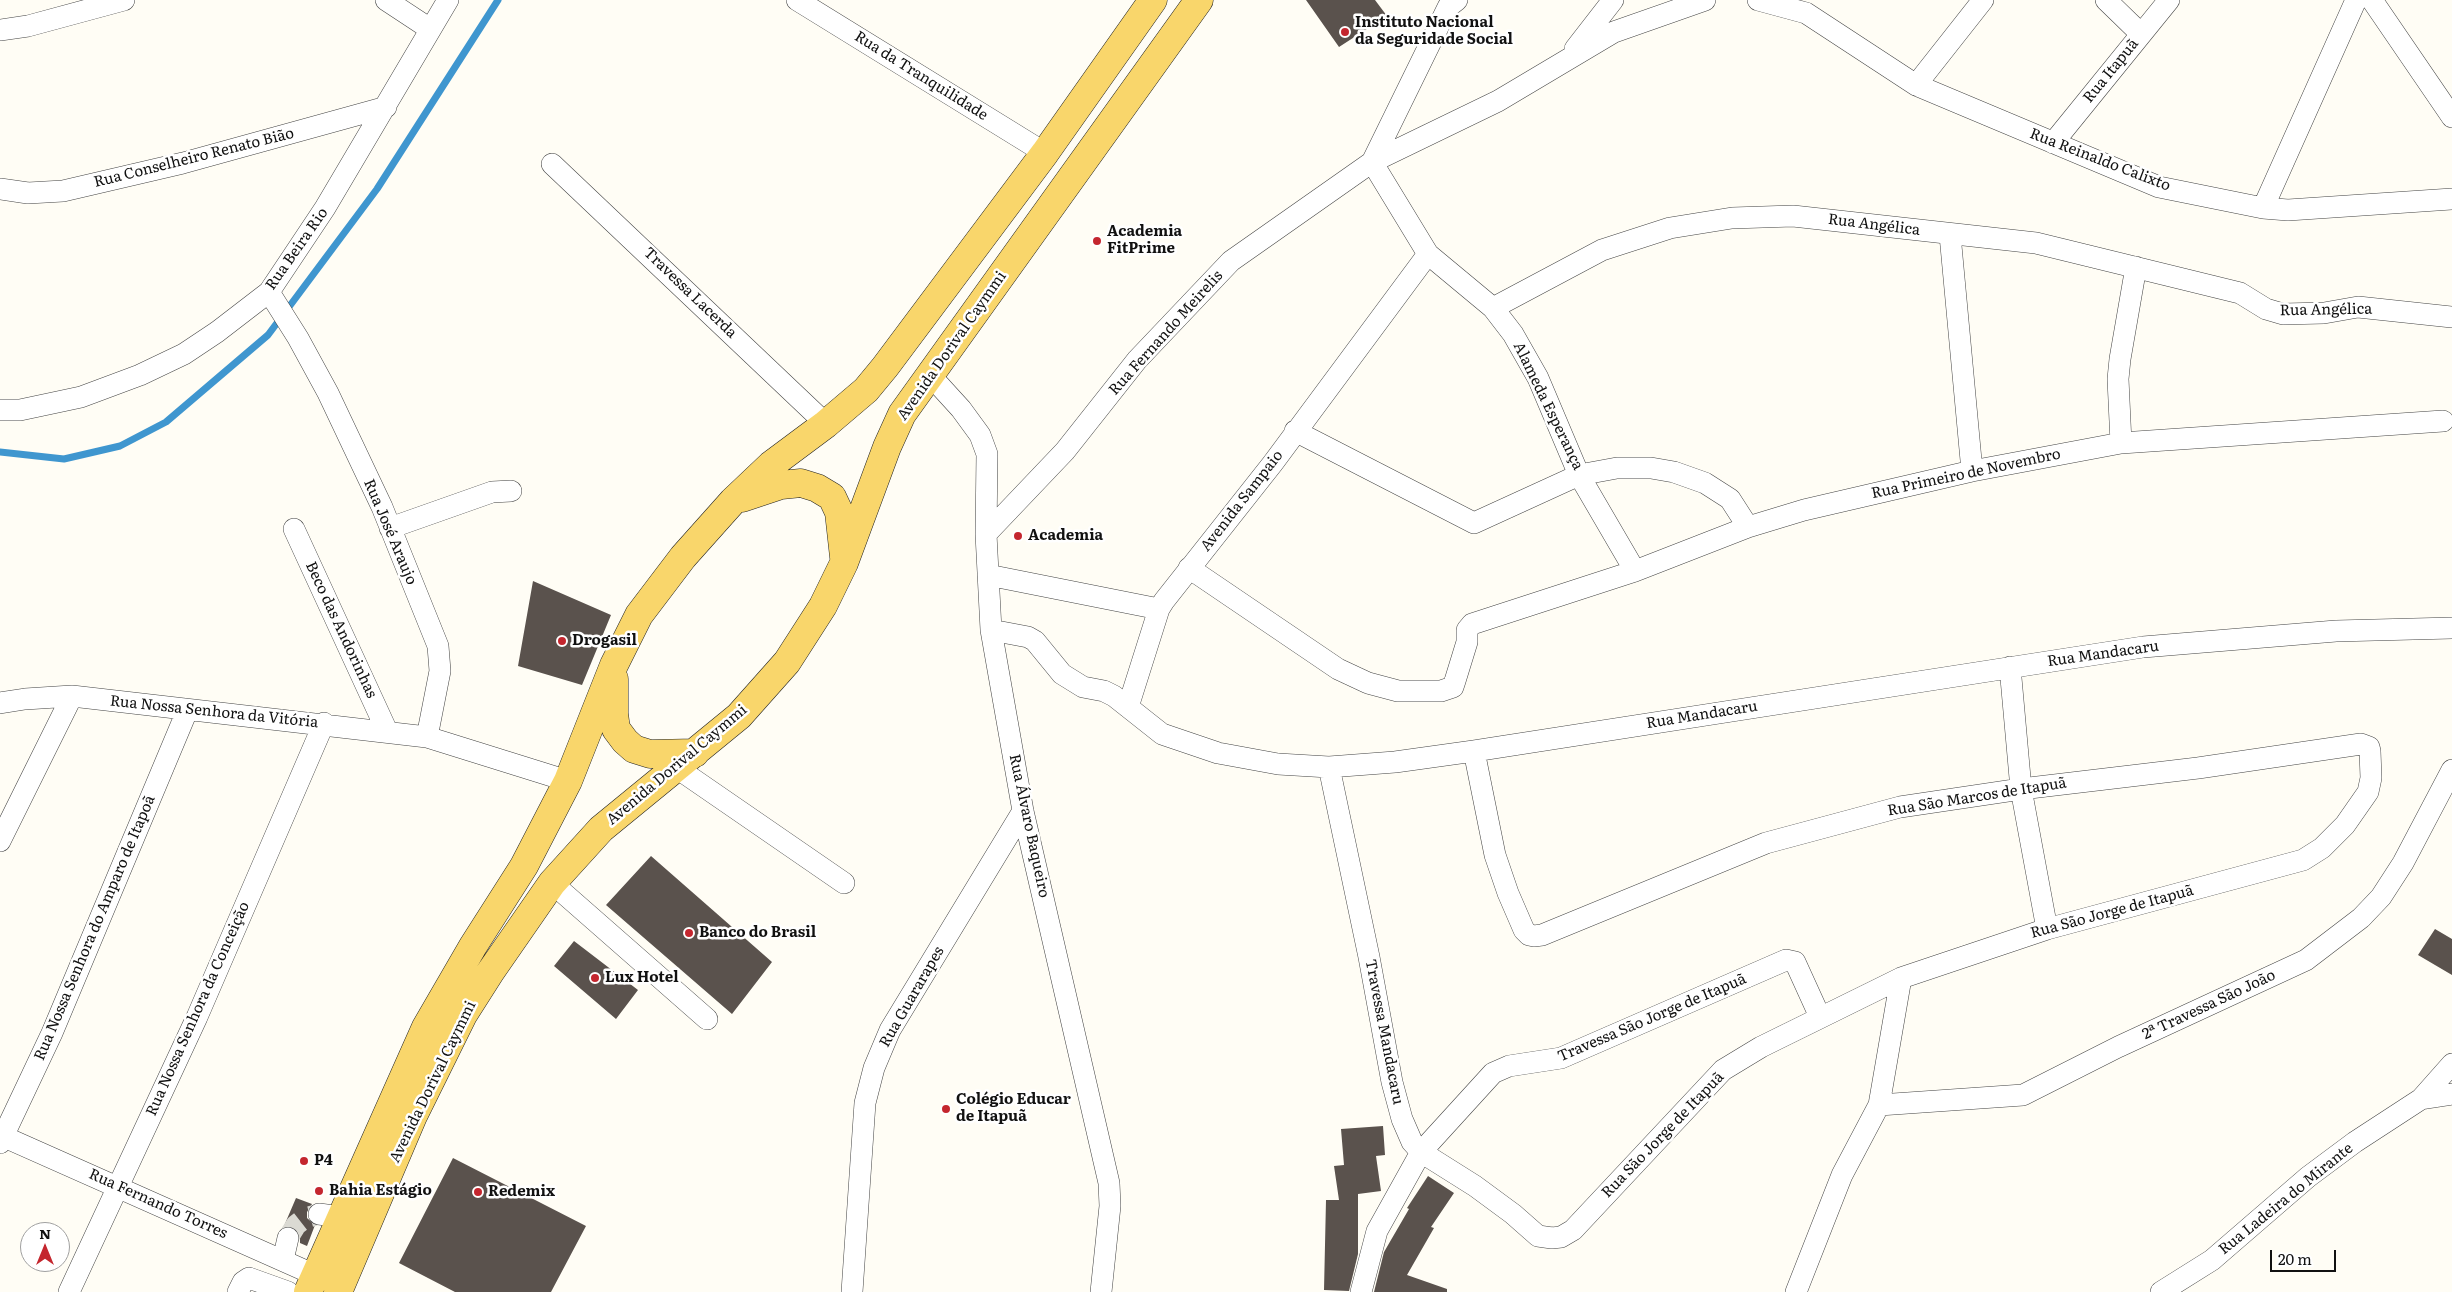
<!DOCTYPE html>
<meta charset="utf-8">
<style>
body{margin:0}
#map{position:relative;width:2452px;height:1292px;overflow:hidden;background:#fffdf5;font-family:Literata,serif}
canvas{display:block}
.north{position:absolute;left:20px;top:1222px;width:50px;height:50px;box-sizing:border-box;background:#fff;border:1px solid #a0a0a0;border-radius:50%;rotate:0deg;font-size:14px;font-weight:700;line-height:20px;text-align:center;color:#111}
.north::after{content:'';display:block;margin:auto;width:18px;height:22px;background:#c4262e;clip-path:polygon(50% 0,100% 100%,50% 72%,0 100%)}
.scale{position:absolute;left:2270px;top:1250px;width:66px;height:22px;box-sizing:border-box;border:2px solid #111;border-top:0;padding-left:6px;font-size:15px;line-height:18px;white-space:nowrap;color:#111;-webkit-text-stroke:4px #fff;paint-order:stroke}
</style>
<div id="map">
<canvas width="2452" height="1292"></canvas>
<div class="north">N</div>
<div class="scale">20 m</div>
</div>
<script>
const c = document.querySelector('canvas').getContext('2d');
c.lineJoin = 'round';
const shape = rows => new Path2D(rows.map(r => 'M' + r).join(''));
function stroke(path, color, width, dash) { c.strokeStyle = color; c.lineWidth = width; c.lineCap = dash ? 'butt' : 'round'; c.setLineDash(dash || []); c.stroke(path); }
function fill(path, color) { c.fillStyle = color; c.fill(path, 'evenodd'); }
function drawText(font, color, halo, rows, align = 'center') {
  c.font = font + ' Literata,serif'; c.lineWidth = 5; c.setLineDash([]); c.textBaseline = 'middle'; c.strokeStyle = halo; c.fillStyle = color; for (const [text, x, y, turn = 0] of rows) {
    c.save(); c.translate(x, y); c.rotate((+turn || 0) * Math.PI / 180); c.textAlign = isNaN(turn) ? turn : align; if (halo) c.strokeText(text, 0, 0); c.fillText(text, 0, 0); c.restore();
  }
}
const stream = shape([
 [0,452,64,459,120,446,166,422,268,335,377,189,498,0]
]);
const building = shape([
 [1306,0,1375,0,1387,16,1339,47],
 [533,581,611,615,582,685,518,666],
 [651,856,772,962,732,1014,606,905],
 [2435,929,2452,939,2452,975,2418,955],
 [574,941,638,990,616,1019,554,966],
 [1383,1126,1385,1155,1376,1156,1381,1191,1358,1194,1358,1254,1349,1291,1324,1290,1326,1200,1339,1200,1334,1166,1344,1165,1341,1129],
 [453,1158,586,1226,551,1292,455,1292,399,1263],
 [1428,1176,1454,1193,1431,1227,1434,1228,1407,1275,1447,1289,1447,1292,1374,1292,1384,1252,1409,1209,1407,1208],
 [296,1198,312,1204,307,1212,307,1218,315,1225,307,1246,300,1243,300,1235,296,1229,284,1226]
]);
const minorTunnel = shape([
 [288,1238,296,1225,305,1218,319,1214]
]);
const minor = shape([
 [386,0,430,29],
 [797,0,1045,153],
 [1758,0,1806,13,1916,85,2159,187,2263,208,2288,210,2452,199],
 [2106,0,2141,34],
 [2372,0,2452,117],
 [0,30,28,26,124,0],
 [1575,49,1613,0],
 [1916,85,1983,0],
 [2053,143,2169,0],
 [1372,162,1428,254,1493,308,1513,334,1538,378,1579,475,1635,571],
 [1372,162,1448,7,1457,0],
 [552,164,826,424],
 [0,189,28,193,63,191,183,163,386,107],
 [2263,208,2356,0],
 [1950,235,1972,471],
 [269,292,298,338,328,393,382,507,438,646,440,671,427,737],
 [1493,308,1602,250,1670,228,1732,218,1793,216,2036,243,2240,293,2266,309,2283,314,2324,313,2358,307,2452,317],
 [930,375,961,409,980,435,987,454,986,534,991,630,1023,811,1109,1183,1110,1206,1101,1292],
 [0,410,20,410,81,397,140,375,184,354,217,332,269,292,325,208,448,0],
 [1295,431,1474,523,1579,475,1617,468,1651,468,1674,472,1705,483,1730,499,1748,527],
 [2121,443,2118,379,2120,359,2136,267],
 [390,528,492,492,511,491],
 [294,529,387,731],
 [986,534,1065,451,1137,360,1231,261,1372,162,1498,101,1614,32,1705,0],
 [1189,568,1338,669,1368,683,1398,691,1441,691,1453,687,1455,681,1467,642,1467,630,1472,624,1635,571,1748,527,1804,510,1972,471,2121,443,2443,421],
 [988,575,1159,609],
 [991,630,1028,637,1035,641,1062,674,1083,687,1104,691,1114,696,1162,734,1218,753,1278,764,1329,767,1395,762,1474,751,2143,647,2336,631,2452,628],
 [2010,667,2021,789,2047,929],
 [0,703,25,699,72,696,427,737,568,781],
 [1128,707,1159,609,1164,601,1273,463,1428,254],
 [1329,767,1369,957,1392,1082,1402,1119,1412,1142,1421,1152,1475,1186,1513,1214,1538,1236,1552,1238,1561,1237,1573,1230,1723,1070,1761,1047,1901,978,2047,929,2303,860,2322,848,2345,825,2368,792,2371,778,2370,751,2369,747,2361,744,2198,768,2021,789,1900,807,1766,843,1542,935,1534,936,1529,935,1524,930,1508,893,1495,855,1474,751],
 [677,768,844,883],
 [0,841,72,696],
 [552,883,707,1019],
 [2421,1099,2452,1094],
 [1879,1105,2023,1095,2118,1047,2306,960,2361,918,2381,897,2403,863,2452,770],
 [0,1135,315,1275],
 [0,1143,52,1033,187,711],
 [319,1214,341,1217],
 [283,1260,288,1238],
 [69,1292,197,1017,324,723],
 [238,1292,243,1282,249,1278,288,1292],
 [852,1292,865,1103,874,1068,890,1030,1023,811],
 [1361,1292,1377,1231,1421,1152,1493,1073,1509,1066,1561,1058,1786,960,1795,962,1820,1017],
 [1796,1292,1842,1175,1879,1105,1901,978],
 [2161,1292,2212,1260,2308,1177,2355,1142,2421,1099,2452,1064]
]);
const major = shape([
 [742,498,781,485,801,483,817,488,832,497,839,512,844,557],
 [614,679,614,714,616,729,625,741,634,749,650,754,695,753],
 [308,1292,426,1027,473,946,524,866,568,781,614,665,639,615,683,557,733,501,771,465,826,424,866,390,885,367,1045,153,1153,0],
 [338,1292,413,1116,463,1015,491,971,552,883,601,829,739,716,787,662,823,606,844,563,887,447,902,414,1199,0]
]);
const markers = [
 [1345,32,5,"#c4262e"],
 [1097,241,5,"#c4262e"],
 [1018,536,5,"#c4262e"],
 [562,641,5,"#c4262e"],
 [689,933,5,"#c4262e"],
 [595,978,5,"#c4262e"],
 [946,1109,5,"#c4262e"],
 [304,1161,5,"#c4262e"],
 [319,1191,5,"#c4262e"],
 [478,1192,5,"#c4262e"]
];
const poiNames = [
 ["Instituto Nacional",1355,23],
 ["da Seguridade Social",1355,40],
 ["Academia",1107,232],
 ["FitPrime",1107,249],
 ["Academia",1028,536],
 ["Drogasil",572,641],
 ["Banco do Brasil",699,933],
 ["Lux Hotel",605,978],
 ["Colégio Educar",956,1100],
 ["de Itapuã",956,1117],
 ["P4",314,1161],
 ["Bahia Estágio",329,1191],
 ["Redemix",488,1192]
];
const streetNames = [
 ["Rua Itapuã",2111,71,-51],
 ["Rua da Tranquilidade",921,76,32],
 ["Rua Conselheiro Renato Bião",194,158,-14],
 ["Rua Reinaldo Calixto",2100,160,21],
 ["Rua Angélica",1874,225,7],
 ["Rua Beira Rio",297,249,-55],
 ["Travessa Lacerda",690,293,44],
 ["Rua Angélica",2326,310,-1],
 ["Rua Fernando Meirelis",1166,333,-48],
 ["Avenida Dorival Caymmi",952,346,-55],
 ["Alameda Esperança",1548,406,64],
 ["Rua Primeiro de Novembro",1966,474,-12],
 ["Avenida Sampaio",1242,501,-52],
 ["Rua José Araujo",390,532,67],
 ["Beco das Andorinhas",341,630,65],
 ["Rua Mandacaru",2103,654,-8],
 ["Rua Nossa Senhora da Vitória",214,712,6],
 ["Rua Mandacaru",1702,715,-9],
 ["Avenida Dorival Caymmi",677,765,-40],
 ["Rua São Marcos de Itapuã",1977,797,-9],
 ["Rua Álvaro Baqueiro",1029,826,78],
 ["Rua São Jorge de Itapuã",2112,912,-15],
 ["Rua Nossa Senhora do Amparo de Itapoã",95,928,-67],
 ["Rua Guararapes",912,997,-60],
 ["2ª Travessa São João",2209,1005,-25],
 ["Rua Nossa Senhora da Conceição",198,1009,-66],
 ["Travessa São Jorge de Itapuã",1652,1018,-23],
 ["Travessa Mandacaru",1384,1032,79],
 ["Avenida Dorival Caymmi",433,1082,-64],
 ["Rua São Jorge de Itapuã",1663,1135,-46],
 ["Rua Ladeira do Mirante",2286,1199,-39],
 ["Rua Fernando Torres",158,1204,24]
];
stroke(stream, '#3f96cf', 7);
fill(building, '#5a524d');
stroke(minorTunnel, '#dbdad3', 21, [21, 11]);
stroke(minor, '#444', 22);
stroke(major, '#222', 29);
stroke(minor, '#fff', 21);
stroke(major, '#f9d66b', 28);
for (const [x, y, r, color] of markers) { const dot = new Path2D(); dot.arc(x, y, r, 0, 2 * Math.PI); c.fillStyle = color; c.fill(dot); stroke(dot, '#fff', 2); }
drawText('bold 15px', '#111', '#fff', poiNames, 'left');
drawText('15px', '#111', '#fff', streetNames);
</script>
